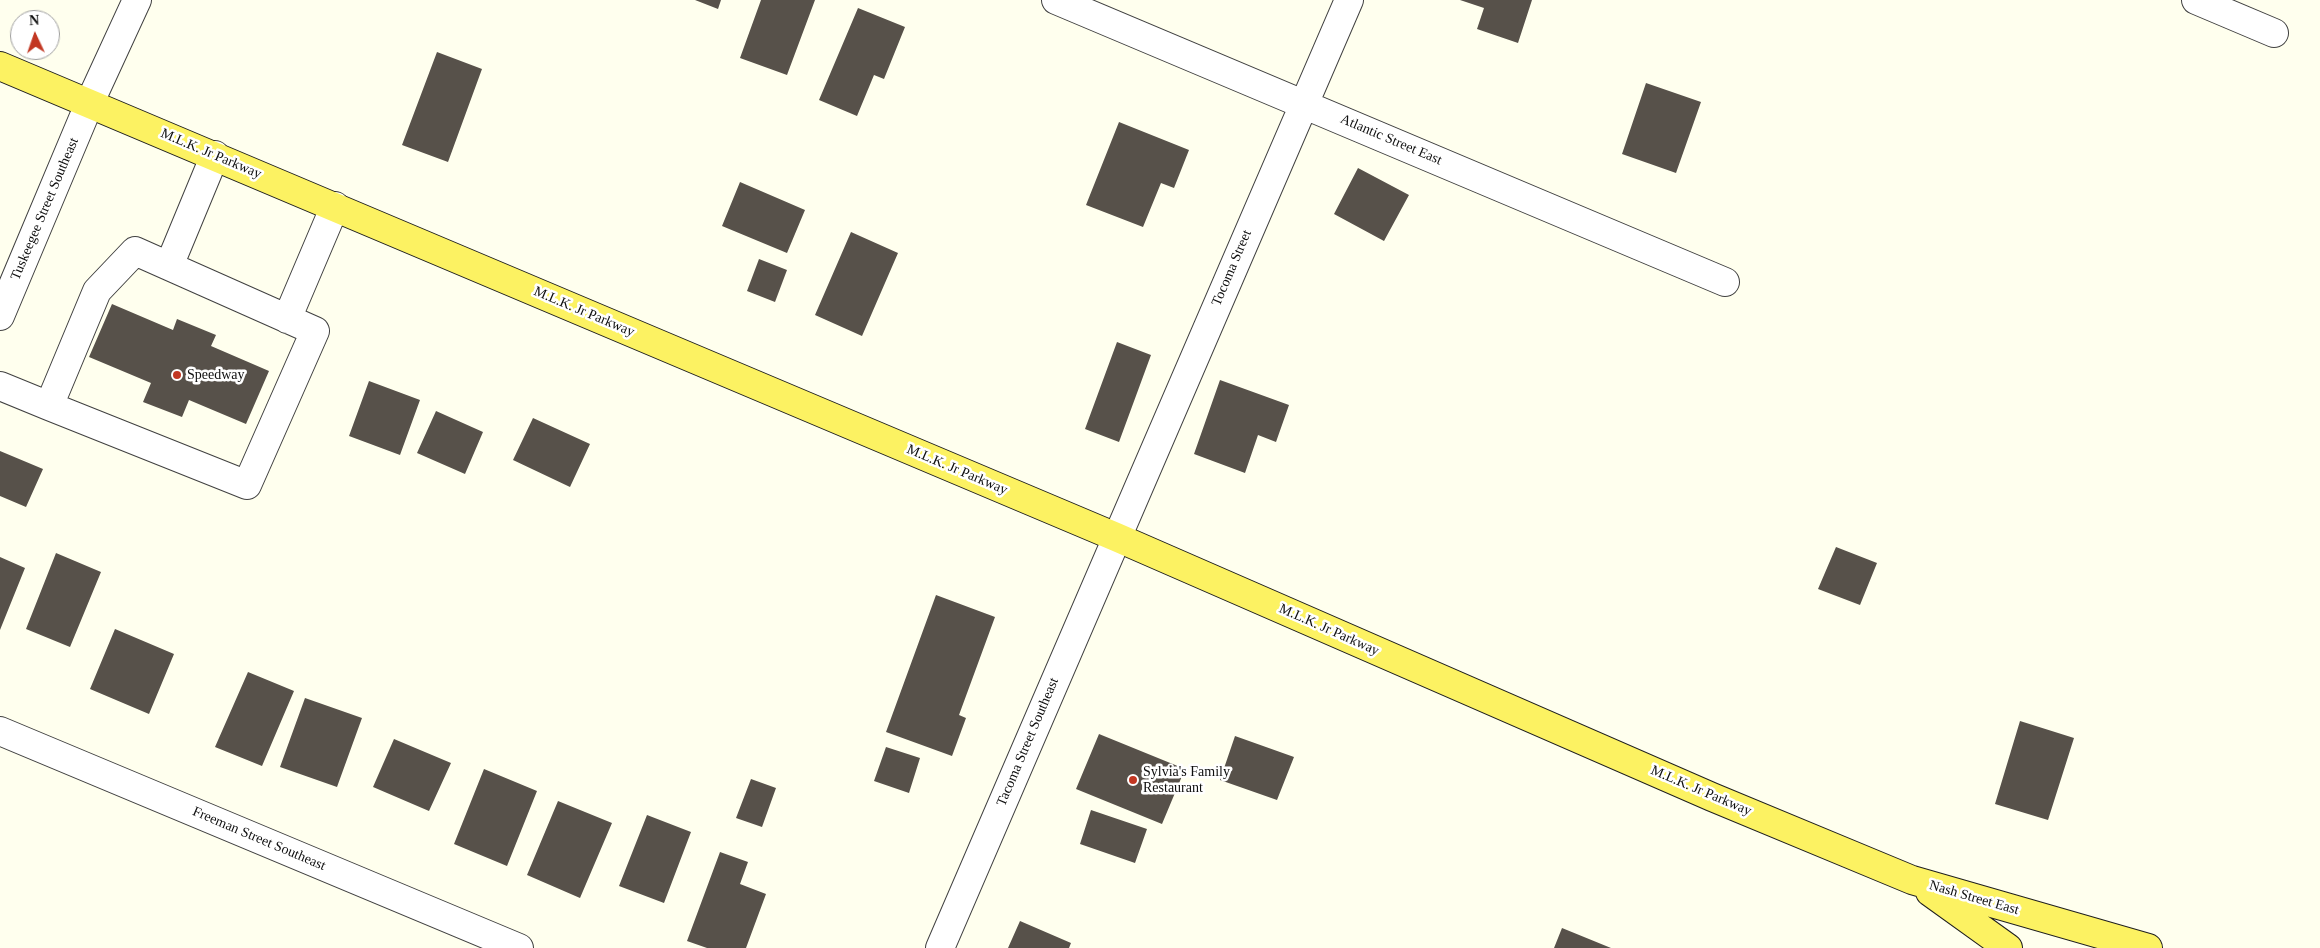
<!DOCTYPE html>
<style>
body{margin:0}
#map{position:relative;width:2320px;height:948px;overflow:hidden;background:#ffe;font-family:Georgia,serif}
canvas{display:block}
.north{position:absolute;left:10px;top:10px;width:50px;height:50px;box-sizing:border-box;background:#fff;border:1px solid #9f9f9f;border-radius:50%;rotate:357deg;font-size:14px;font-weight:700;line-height:20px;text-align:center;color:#0e0e0e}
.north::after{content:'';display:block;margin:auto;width:18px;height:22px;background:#c23722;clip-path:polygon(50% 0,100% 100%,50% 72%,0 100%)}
</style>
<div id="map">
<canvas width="2320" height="948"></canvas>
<div class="north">N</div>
</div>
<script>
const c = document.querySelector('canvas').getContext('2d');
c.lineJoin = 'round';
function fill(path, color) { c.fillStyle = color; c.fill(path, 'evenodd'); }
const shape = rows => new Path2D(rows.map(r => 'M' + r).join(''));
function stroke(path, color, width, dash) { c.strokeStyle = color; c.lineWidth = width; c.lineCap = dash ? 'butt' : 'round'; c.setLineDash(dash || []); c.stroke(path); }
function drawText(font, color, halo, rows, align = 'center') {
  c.font = font + ' Georgia,serif'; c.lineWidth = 5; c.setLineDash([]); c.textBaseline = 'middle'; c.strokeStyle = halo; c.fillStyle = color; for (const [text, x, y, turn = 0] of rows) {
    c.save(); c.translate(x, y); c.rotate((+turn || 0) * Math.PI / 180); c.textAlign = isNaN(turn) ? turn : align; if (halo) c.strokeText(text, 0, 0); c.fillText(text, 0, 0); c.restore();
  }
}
const building = shape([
 [695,0,721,0,718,9],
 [761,0,815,0,787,75,740,58],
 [1460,0,1532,0,1518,43,1477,29,1484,8],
 [858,8,905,27,884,79,874,75,857,116,819,100],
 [437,52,482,69,448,162,402,145],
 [1646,83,1701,102,1676,173,1622,154],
 [1119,122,1189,150,1174,188,1161,183,1143,227,1086,205],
 [1358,168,1409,195,1384,241,1334,214],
 [740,182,805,210,787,253,722,226],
 [851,232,898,253,862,336,815,315],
 [759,259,787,270,775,302,747,291],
 [112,304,173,330,177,319,216,335,211,346,269,371,246,424,189,400,182,417,143,402,151,383,89,357],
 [1117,342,1151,355,1119,442,1085,429],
 [1220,380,1289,405,1276,442,1258,435,1245,473,1194,454],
 [369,381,420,400,400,455,349,436],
 [436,411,483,432,465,474,417,453],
 [533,418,590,444,570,487,513,460],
 [0,451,43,469,26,507,0,496],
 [1836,547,1877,563,1860,605,1818,589],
 [56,553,101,572,70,647,26,629],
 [0,557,25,568,0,630],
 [936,595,995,617,959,715,966,718,952,756,886,732],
 [115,629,174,654,149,714,90,689],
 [248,672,294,691,262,766,215,747],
 [305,698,362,718,337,787,280,767],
 [2020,721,2074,738,2048,820,1995,804],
 [1099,734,1185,769,1162,824,1076,789],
 [1235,736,1294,757,1277,800,1220,780],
 [394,739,451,763,429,811,373,787],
 [886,747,920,758,909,793,874,781],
 [484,769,537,791,507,866,454,844],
 [751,779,776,788,762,827,736,818],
 [558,801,612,823,580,898,527,875],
 [1091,810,1147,829,1135,863,1080,844],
 [647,815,691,832,664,903,619,886],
 [720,852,748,862,740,884,766,894,746,948,707,948,687,941],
 [1020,921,1071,943,1069,948,1008,948],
 [1562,928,1611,948,1554,948]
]);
const minor = shape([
 [1056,0,1725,282],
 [2196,0,2274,33],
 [169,266,215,155],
 [0,316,90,102,137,0],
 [287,319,335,206],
 [0,386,49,406,247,485,315,331,135,251,97,291,49,406],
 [0,731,519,948],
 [940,948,1349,0]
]);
const major = shape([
 [0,66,1116,537,1712,797,1912,880,2148,948],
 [1930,892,2008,948]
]);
const markers = [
 [177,375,5,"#c23722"],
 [1133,780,5,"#c23722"]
];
const streetNames = [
 ["Atlantic Street East",1391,140,23],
 ["M.L.K. Jr Parkway",211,154,23],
 ["Tuskeegee Street Southeast",45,209,-67],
 ["Tocoma Street",1232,268,-67],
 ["M.L.K. Jr Parkway",584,312,23],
 ["M.L.K. Jr Parkway",957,470,23],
 ["M.L.K. Jr Parkway",1329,630,24],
 ["Tacoma Street Southeast",1028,742,-67],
 ["M.L.K. Jr Parkway",1701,791,23],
 ["Freeman Street Southeast",259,839,23],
 ["Nash Street East",1974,898,16]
];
const poiNames = [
 ["Speedway",187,375],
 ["Sylvia's Family",1143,772],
 ["Restaurant",1143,788]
];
fill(building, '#57514a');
stroke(minor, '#414141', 30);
stroke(major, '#1f1f1f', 30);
stroke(minor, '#fff', 28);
stroke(major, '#fcf262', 28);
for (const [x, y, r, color] of markers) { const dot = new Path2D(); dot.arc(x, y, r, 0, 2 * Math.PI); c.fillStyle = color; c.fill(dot); stroke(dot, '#fff', 2); }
drawText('14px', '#0e0e0e', '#fff', streetNames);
drawText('14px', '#0e0e0e', '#fff', poiNames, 'left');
</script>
